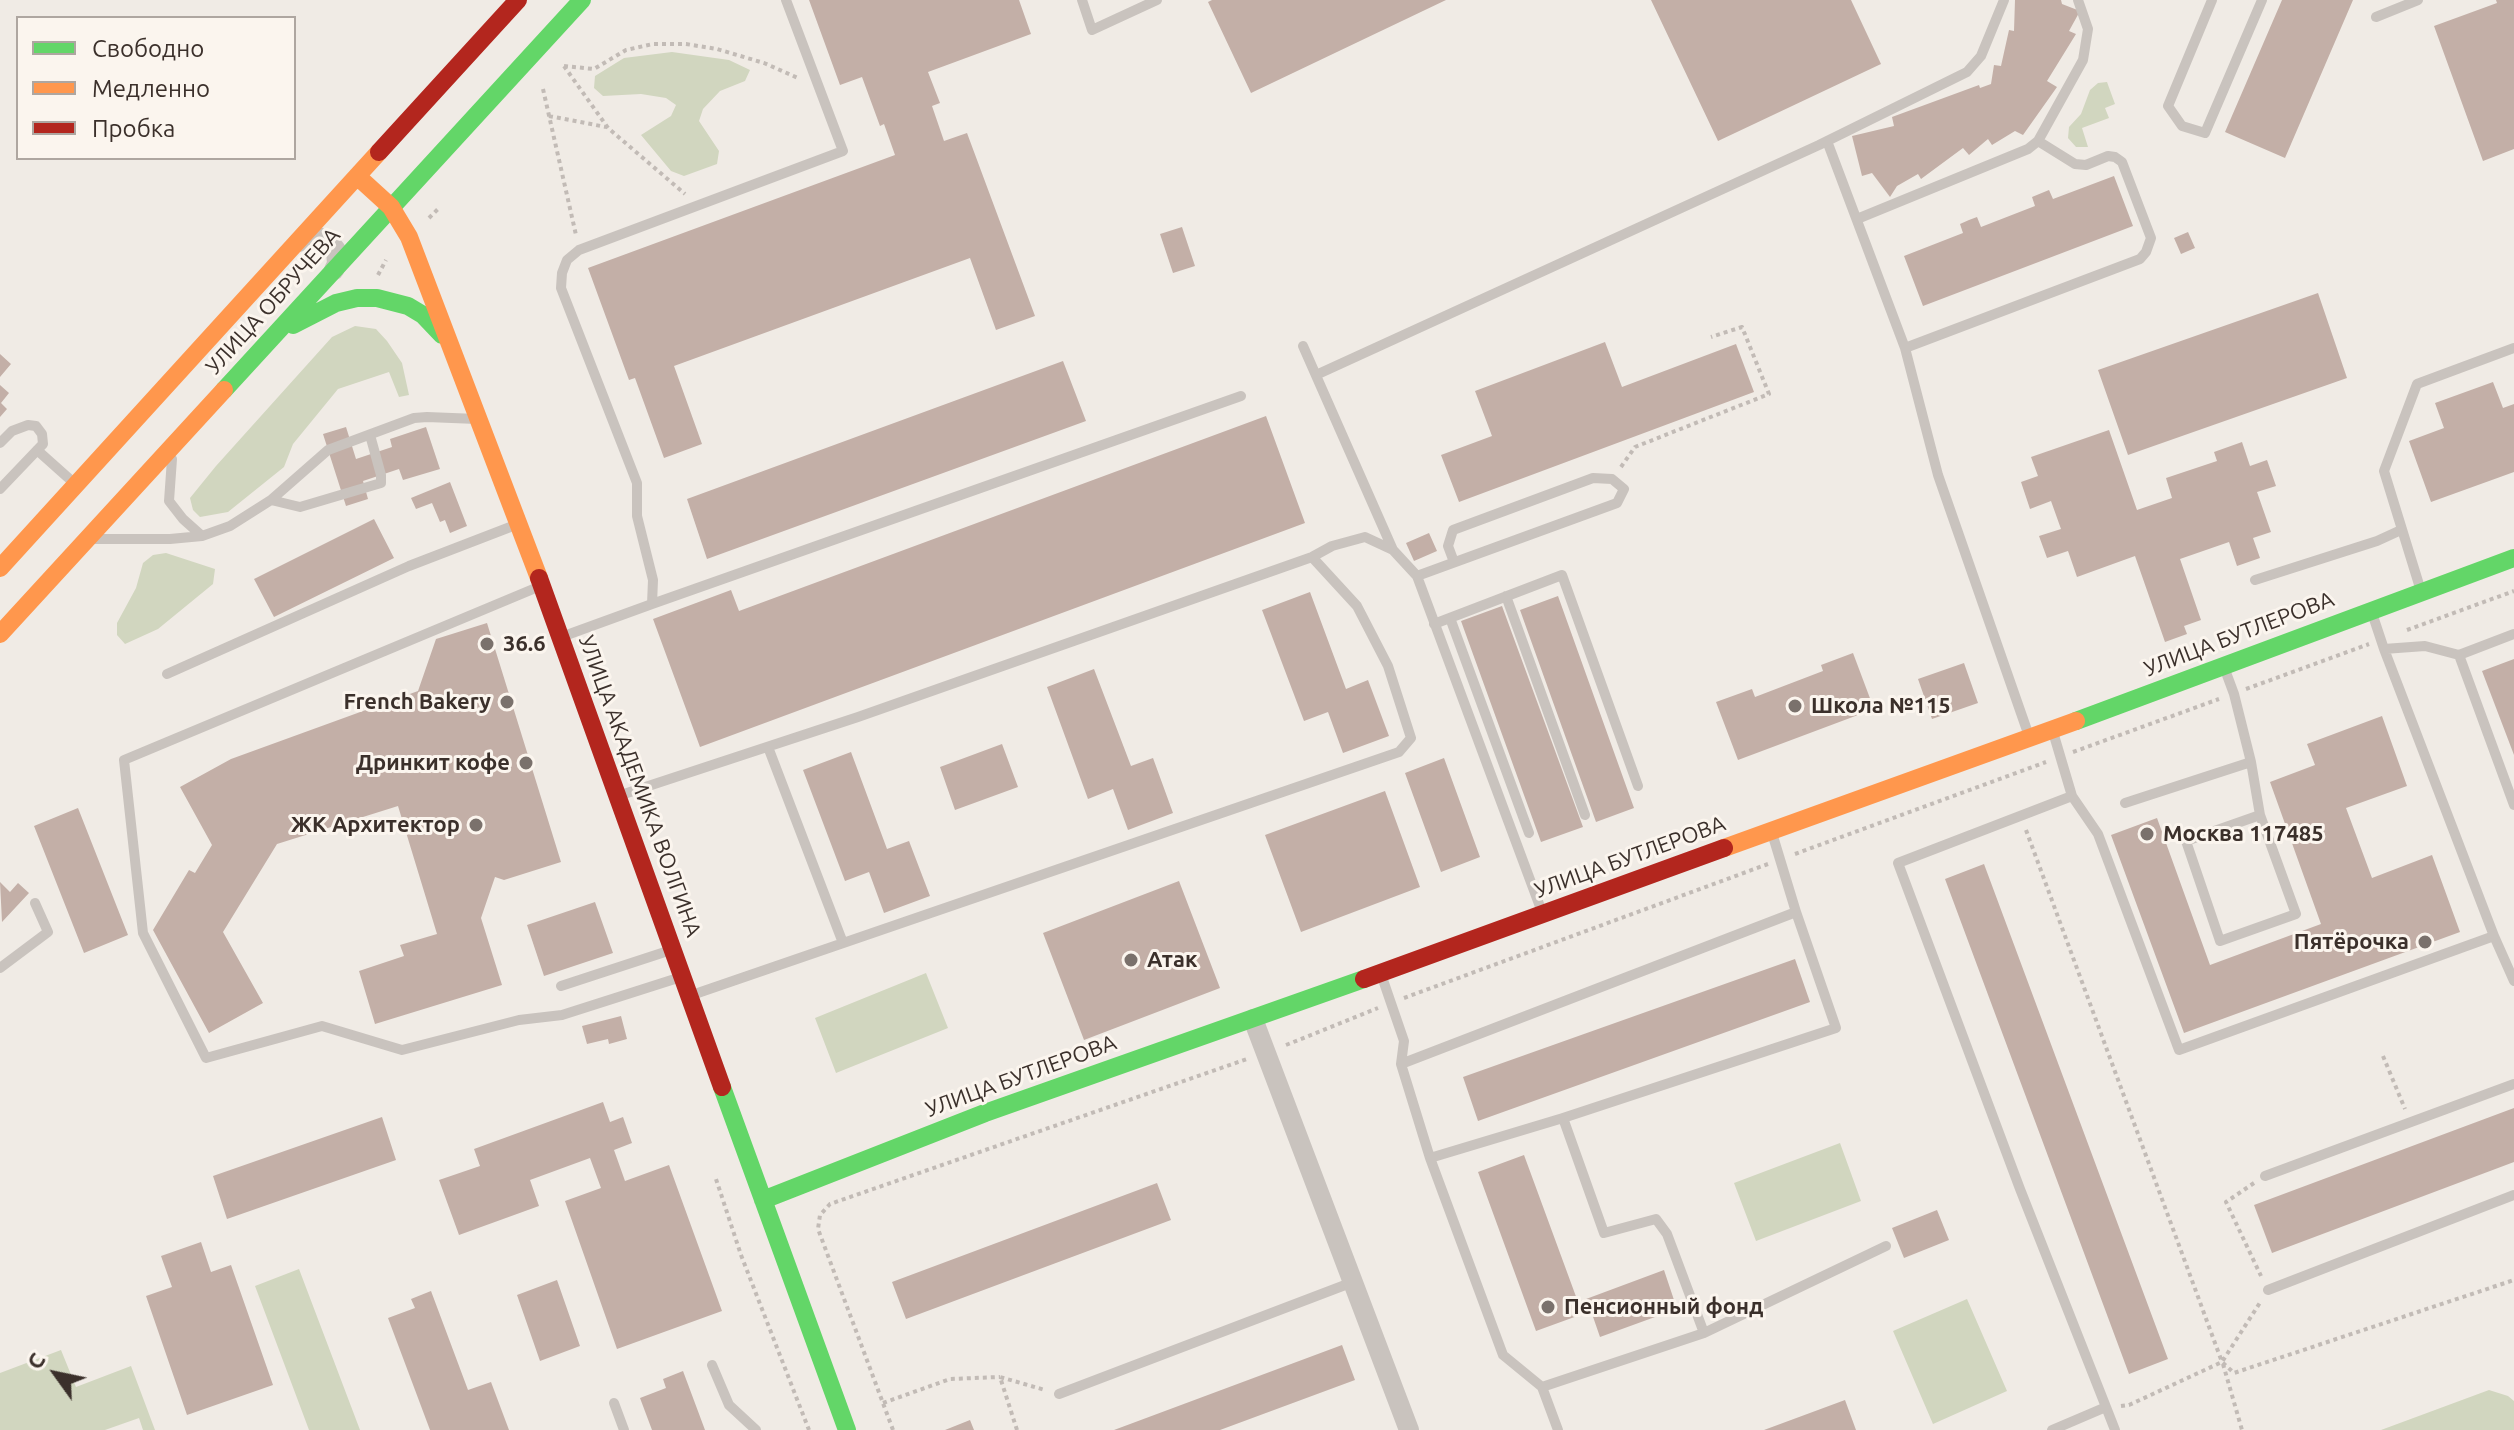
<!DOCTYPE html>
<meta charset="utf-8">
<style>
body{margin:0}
#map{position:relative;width:2514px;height:1430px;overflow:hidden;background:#f0ebe5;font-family:Ubuntu,sans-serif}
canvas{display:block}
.legend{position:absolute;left:16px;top:16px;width:280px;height:144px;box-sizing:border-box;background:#fbf5ee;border:2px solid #aea6a0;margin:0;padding:10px 14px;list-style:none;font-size:24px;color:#3b302b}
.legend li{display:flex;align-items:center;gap:16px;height:40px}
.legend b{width:40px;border:2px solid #aea6a0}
.north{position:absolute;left:16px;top:1334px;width:80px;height:80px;-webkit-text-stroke:6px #fbf5ee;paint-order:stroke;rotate:303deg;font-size:22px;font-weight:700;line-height:32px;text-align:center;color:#3b302b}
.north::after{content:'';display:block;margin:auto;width:28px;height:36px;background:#3b302b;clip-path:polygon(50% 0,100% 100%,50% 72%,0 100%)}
</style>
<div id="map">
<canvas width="2514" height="1430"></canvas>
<ul class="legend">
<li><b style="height:10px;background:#63d668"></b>Свободно</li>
<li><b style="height:10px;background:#ff974d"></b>Медленно</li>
<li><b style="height:10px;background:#b3261e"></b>Пробка</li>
</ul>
<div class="north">С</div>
</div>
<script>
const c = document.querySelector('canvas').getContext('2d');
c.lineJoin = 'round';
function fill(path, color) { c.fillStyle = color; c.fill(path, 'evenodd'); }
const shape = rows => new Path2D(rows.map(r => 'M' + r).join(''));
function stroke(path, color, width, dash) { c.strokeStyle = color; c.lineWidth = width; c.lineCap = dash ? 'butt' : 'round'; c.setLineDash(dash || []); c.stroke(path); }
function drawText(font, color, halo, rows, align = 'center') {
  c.font = font + ' Ubuntu,sans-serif'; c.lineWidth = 6; c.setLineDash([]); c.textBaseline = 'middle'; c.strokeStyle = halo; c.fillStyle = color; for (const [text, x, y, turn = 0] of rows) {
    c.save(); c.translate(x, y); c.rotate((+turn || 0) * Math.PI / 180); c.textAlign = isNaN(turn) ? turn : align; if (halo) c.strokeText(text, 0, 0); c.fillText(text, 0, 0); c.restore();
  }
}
const green = shape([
 [672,52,729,60,750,70,745,81,720,91,703,109,699,121,719,151,717,164,684,176,671,171,641,135,671,116,676,105,666,98,641,94,603,96,594,88,595,76,624,58],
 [2107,82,2115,104,2105,108,2109,118,2082,128,2088,147,2076,147,2068,138,2069,127,2081,114,2090,90,2098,83],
 [355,326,376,329,387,341,402,363,409,395,399,397,389,372,338,389,293,444,284,467,228,512,200,517,193,510,190,498,216,466,332,337],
 [166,553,215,569,213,584,158,629,125,644,117,635,117,623,136,588,143,563,153,555],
 [926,973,948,1028,836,1073,815,1018],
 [1840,1143,1861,1201,1756,1241,1734,1183],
 [299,1269,360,1430,309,1430,255,1286],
 [1967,1299,2007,1391,1933,1424,1893,1331],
 [61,1350,76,1387,131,1366,155,1430,143,1430,139,1418,105,1430,0,1430,0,1373],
 [2489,1390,2508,1396,2514,1401,2514,1430,2381,1430]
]);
const building = shape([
 [809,0,1019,0,1031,34,928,72,940,103,932,106,944,141,967,133,1035,316,996,330,970,258,674,366,702,444,664,458,635,378,629,380,588,268,895,155,884,124,880,126,862,77,840,85],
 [1212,0,1446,0,1251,93,1208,2],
 [1651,0,1851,0,1881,64,1718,141],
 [2015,0,2061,0,2062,4,2080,11,2069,31,2076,34,2047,81,2057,87,2023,135,2015,131,1992,145,1988,139,1969,155,1963,148,1921,179,1918,174,1897,186,1890,197,1872,173,1862,176,1852,136,1894,126,1892,117,1979,85,1980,88,1991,84,1994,65,2001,66,2009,30,2014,31],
 [2282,0,2353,0,2285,158,2225,132],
 [2496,0,2514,0,2514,149,2483,161,2434,26,2497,3],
 [2114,176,2133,226,1923,306,1904,256,1963,233,1960,224,1969,220,1977,217,1981,227,2035,206,2032,197,2049,190,2053,199],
 [1182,227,1195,266,1173,273,1160,234],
 [2188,232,2195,248,2181,254,2174,238],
 [2318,293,2347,378,2128,455,2098,370],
 [1605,342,1622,387,1736,344,1754,392,1459,502,1441,455,1492,436,1475,391],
 [0,354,11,364,0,377],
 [1063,361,1086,421,707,559,687,499],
 [2493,382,2503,408,2514,404,2514,472,2431,502,2409,441,2444,428,2435,403],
 [0,385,9,393,1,403,7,409,0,417],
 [1266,416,1305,523,700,747,653,619,731,590,739,611],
 [346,427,356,459,392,447,390,439,426,427,440,469,403,480,399,469,363,481,368,499,346,506,323,434],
 [2109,430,2137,510,2172,498,2166,478,2217,461,2214,452,2242,442,2250,466,2267,460,2276,486,2257,492,2271,532,2253,538,2260,558,2237,566,2229,542,2180,559,2201,620,2184,626,2187,634,2165,642,2135,556,2077,577,2068,551,2047,558,2039,536,2061,529,2051,501,2030,509,2021,482,2038,476,2031,457],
 [450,482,467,526,450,533,445,520,440,522,432,503,416,509,411,498],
 [374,519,394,558,274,617,254,579],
 [1429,533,1437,551,1414,561,1406,543],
 [1310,592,1346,689,1368,680,1389,736,1343,753,1328,712,1304,721,1262,610],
 [1558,596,1634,808,1596,822,1520,610],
 [1502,606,1583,827,1541,842,1461,621],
 [487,623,561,862,504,880,495,877,481,918,502,985,375,1024,359,971,404,956,400,945,437,934,398,806,277,844,223,932,263,1003,209,1033,153,930,189,870,195,873,212,845,180,787,231,759,418,691,436,639],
 [1853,653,1874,709,1738,760,1716,702,1752,689,1755,697,1823,671,1821,665],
 [2514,659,2514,755,2482,671],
 [1964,663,1978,703,1932,719,1918,679],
 [1094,669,1131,766,1153,758,1173,813,1128,830,1113,789,1088,799,1047,687],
 [2382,716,2407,786,2346,808,2372,878,2432,855,2460,932,2184,1033,2111,835,2157,818,2210,965,2321,924,2270,782,2315,765,2307,744],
 [1002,744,1018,787,955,810,940,767],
 [851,752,887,849,909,841,930,896,884,913,869,872,845,881,803,770],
 [1444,758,1480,857,1441,872,1405,773],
 [1385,791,1420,887,1301,932,1265,835],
 [78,808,128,935,84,953,34,826],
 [1984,864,2168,1359,2129,1374,1945,879],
 [1179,881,1220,988,1084,1040,1043,933],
 [0,882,10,892,18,883,29,893,2,922],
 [595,902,613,953,544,976,527,925],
 [1795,959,1810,1002,1478,1121,1463,1077],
 [621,1016,627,1039,609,1044,608,1039,587,1044,582,1026],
 [603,1102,610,1122,623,1117,632,1143,614,1150,625,1181,669,1165,722,1311,617,1349,565,1201,601,1188,590,1158,530,1180,539,1206,459,1235,439,1180,480,1166,474,1149],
 [2514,1108,2514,1162,2272,1253,2254,1205],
 [382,1117,396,1160,227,1219,213,1176],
 [1524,1155,1578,1302,1664,1270,1677,1309,1600,1337,1591,1311,1536,1331,1478,1172],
 [1157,1183,1171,1220,906,1319,892,1282],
 [1937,1210,1949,1240,1904,1258,1892,1228],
 [201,1242,211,1272,231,1265,273,1385,187,1415,146,1296,172,1287,161,1256],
 [557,1280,580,1346,540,1361,517,1295],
 [431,1291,468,1390,491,1382,509,1430,430,1430,388,1318,415,1308,411,1299],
 [1342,1345,1355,1380,1220,1430,1114,1430],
 [683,1371,705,1430,652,1430,640,1398,666,1388,663,1379],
 [1845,1400,1856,1430,1764,1430],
 [970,1420,974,1430,945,1430]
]);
const path = shape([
 [564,66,594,69,626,50,653,44,686,44,717,49,764,63,798,78],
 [564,66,608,128,685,194],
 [543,89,576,235],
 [549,116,606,127],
 [429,218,439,208],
 [378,275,386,260],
 [1621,467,1635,447,1769,394,1742,327,1711,337],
 [2407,630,2514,591],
 [2246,689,2369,644],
 [2073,752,2219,699],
 [2026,830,2222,1362,2234,1373,2514,1280],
 [1795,854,2046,762],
 [1404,998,1768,864],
 [1286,1045,1378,1008],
 [2383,1056,2405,1109],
 [716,1179,741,1255,809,1430],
 [2254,1183,2226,1202,2261,1276],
 [2223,1364,2242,1430],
 [883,1403,950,1379,1000,1377],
 [2121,1406,2129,1405,2222,1362,2261,1301],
 [893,1430,818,1229,820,1215,830,1204,1247,1059],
 [1017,1430,1000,1377,1045,1390]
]);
const lane = shape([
 [1082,0,1092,30,1157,0],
 [2212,0,2168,106,2182,126,2205,133,2262,0],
 [2376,17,2418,0],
 [1827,141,1905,348,2140,259,2146,252,2151,238,2122,162,2115,157,2108,156,2086,165,2075,164,2038,141],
 [1857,219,2028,149,2038,141,2083,60,2088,29,2078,0],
 [1303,346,1393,550],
 [1905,348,1938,475,2029,736],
 [1316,375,1819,145,1967,72,1981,56,2004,0],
 [0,443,12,431,28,425,36,426,42,434,43,444,0,489],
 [37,450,74,483],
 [172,459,169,501,183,519,202,536],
 [271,500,300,507,381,483,381,475,370,435],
 [94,539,170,539,202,536,230,526,271,500,328,450,414,418,427,417,477,419],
 [1417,576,1617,503,1624,489,1612,479,1593,478,1453,530,1448,546,1454,562],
 [2255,580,2377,541,2401,530],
 [538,587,124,760,143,933,206,1058,322,1026,402,1050,519,1020,562,1015,681,977],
 [2421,591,2384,471,2417,384,2514,348],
 [1506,596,1585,815],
 [652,604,1241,396],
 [1450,618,1529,833],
 [1434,624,1562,575,1638,786],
 [2514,634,2459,655,2514,805],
 [564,636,652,604,653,580,637,516,637,483,561,288,562,273,567,260,579,250,843,151,786,0],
 [2384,649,2425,646,2459,655],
 [2224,667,2234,694,2251,762,2260,815,2296,914,2220,941,2186,841,2260,815],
 [167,674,409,566,518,524],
 [768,747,843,943],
 [621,795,858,717,1312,557,1332,546,1365,537,1393,550,1417,576,1542,912],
 [2072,796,2098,834,2179,1050,2494,936,2384,649,2372,613],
 [2125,803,2251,762],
 [2494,936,2514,981],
 [0,968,48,932,35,903],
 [1381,974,1404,1041,1401,1064,1430,1158,1503,1355,1542,1387,1704,1333,1886,1246],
 [561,986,671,950],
 [692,995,1399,752,1411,738,1388,666,1357,606,1312,557],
 [1401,1064,1796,912,1772,833],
 [1563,1118,1604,1233,1656,1219,1667,1234,1704,1333],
 [1430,1158,1563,1118,1836,1028,1796,912],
 [2265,1176,2514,1084],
 [2268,1290,2514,1195],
 [712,1365,729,1405,756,1430],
 [1542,1387,1558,1430],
 [1059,1394,1353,1282],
 [614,1403,624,1430],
 [2106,1407,2115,1430],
 [2052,1430,2106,1407,2020,1189,1898,863,2072,796,2053,732]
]);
const street = shape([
 [299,242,315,236,328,240,336,250,337,264,334,270],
 [1253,1019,1409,1430]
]);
const fast = shape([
 [293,325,336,303,357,298,377,298,408,306,423,315,442,335],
 [224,390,582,0],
 [2076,721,2514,558],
 [722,1087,847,1430],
 [763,1200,985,1113,1364,979]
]);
const slow = shape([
 [357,176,391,207,409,237,539,578],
 [0,568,379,152],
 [0,634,224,390],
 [1724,848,2076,721]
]);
const jam = shape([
 [379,152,518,0],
 [539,578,722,1087],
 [1364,979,1724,848]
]);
const markers = [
 [487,644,8,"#7a716c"],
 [507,702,8,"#7a716c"],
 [1795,706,8,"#7a716c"],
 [526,763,8,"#7a716c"],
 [476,825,8,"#7a716c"],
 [2147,834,8,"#7a716c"],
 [2425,942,8,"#7a716c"],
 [1131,960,8,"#7a716c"],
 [1548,1307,8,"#7a716c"]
];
const streetNames = [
 ["УЛИЦА ОБРУЧЕВА",273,301,-48],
 ["УЛИЦА БУТЛЕРОВА",2239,634,-21],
 ["УЛИЦА АКАДЕМИКА ВОЛГИНА",640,786,70],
 ["УЛИЦА БУТЛЕРОВА",1630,857,-20],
 ["УЛИЦА БУТЛЕРОВА",1021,1076,-20]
];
const poiNames = [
 ["36.6",503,644],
 ["French Bakery",491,702,"right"],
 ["Школа №115",1811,706],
 ["Дринкит кофе",510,763,"right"],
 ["ЖК Архитектор",460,825,"right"],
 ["Москва 117485",2163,834],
 ["Пятёрочка",2409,942,"right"],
 ["Атак",1147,960],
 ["Пенсионный фонд",1564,1307]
];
fill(green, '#d1d6bf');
fill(building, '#c3afa7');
stroke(path, '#c2bbb6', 4, [4, 4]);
stroke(lane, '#c9c3be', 10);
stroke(street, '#c9c3be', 20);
stroke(fast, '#63d668', 18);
stroke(slow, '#ff974d', 18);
stroke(jam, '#b3261e', 18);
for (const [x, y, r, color] of markers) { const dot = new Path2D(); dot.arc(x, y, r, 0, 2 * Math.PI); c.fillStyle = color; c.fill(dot); stroke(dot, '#fbf5ee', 3); }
drawText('22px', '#3b302b', '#fbf5ee', streetNames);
drawText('bold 22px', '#3b302b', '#fbf5ee', poiNames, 'left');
</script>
